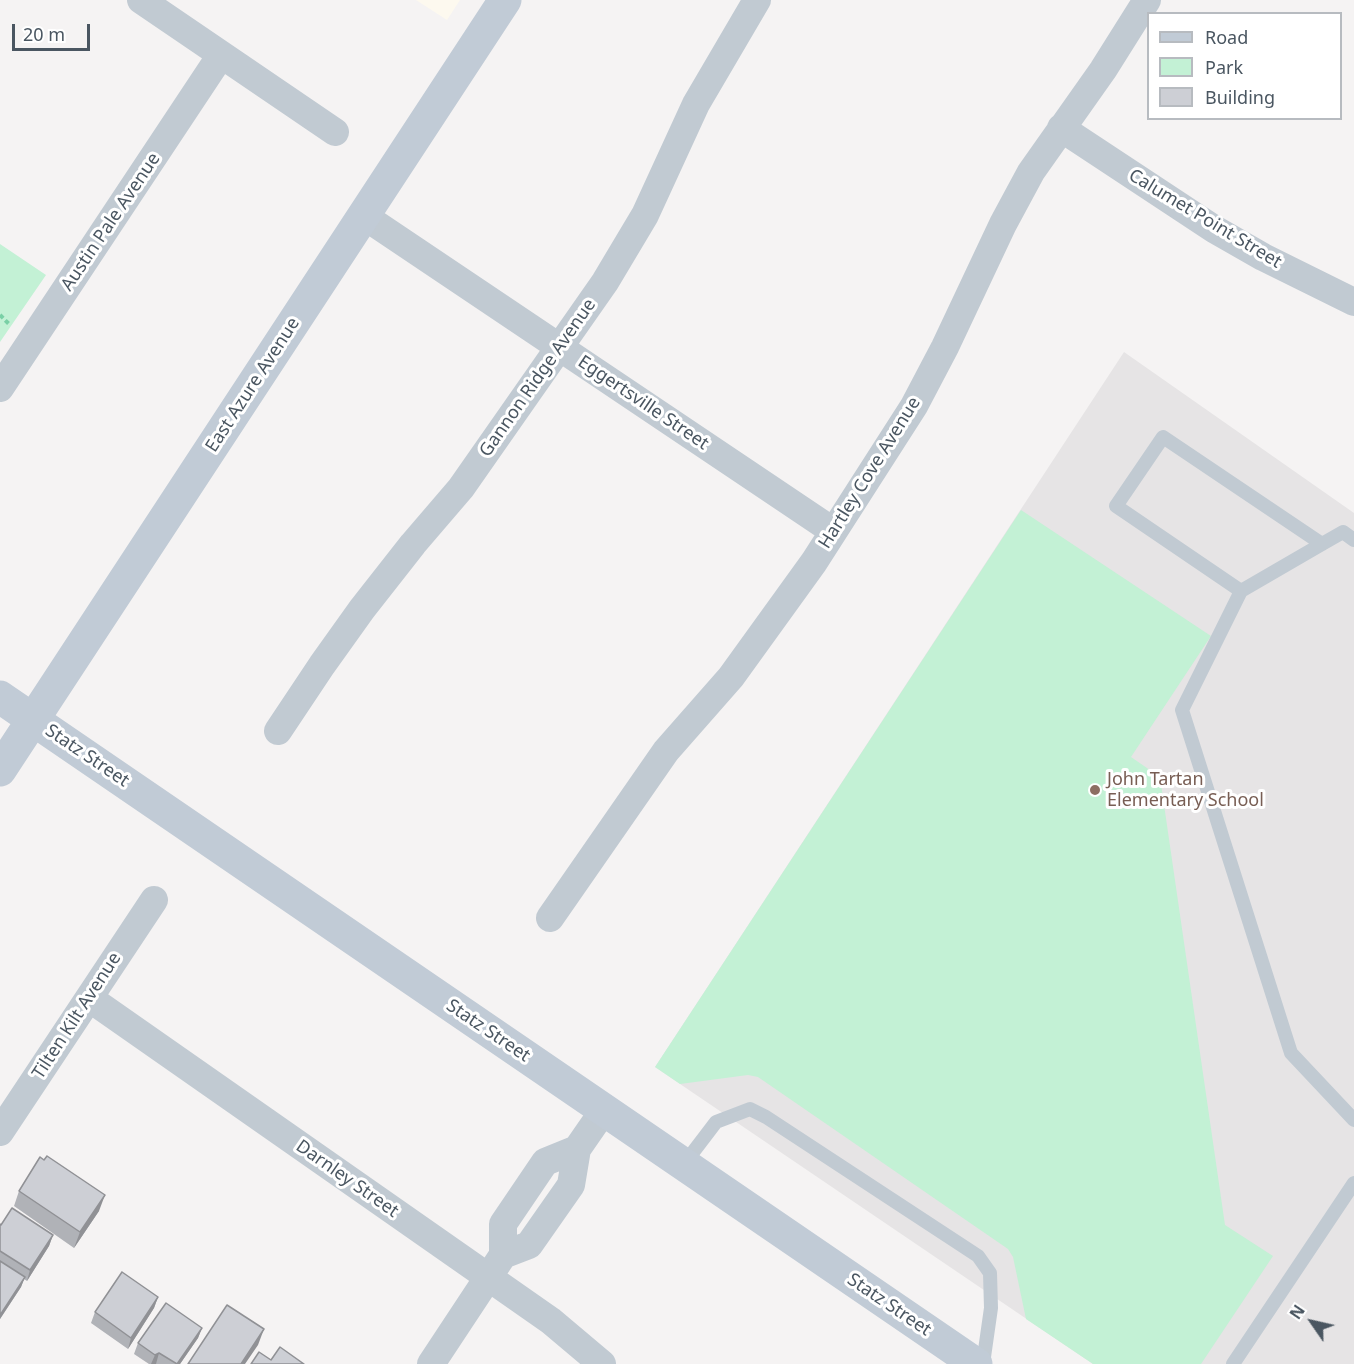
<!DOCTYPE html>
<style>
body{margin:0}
#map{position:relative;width:1354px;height:1364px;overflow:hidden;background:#f5f3f3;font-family:"Noto Sans",sans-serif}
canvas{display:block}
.legend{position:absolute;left:1147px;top:12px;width:195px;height:108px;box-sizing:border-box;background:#fff;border:2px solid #b7bbc0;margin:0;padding:8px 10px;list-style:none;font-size:18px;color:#4a5661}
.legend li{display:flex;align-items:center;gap:12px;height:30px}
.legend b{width:30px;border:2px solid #b7bbc0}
.north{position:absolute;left:1282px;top:1292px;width:60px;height:60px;-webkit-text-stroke:4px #fff;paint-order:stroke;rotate:304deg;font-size:16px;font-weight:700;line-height:24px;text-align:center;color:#4a5661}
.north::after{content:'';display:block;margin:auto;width:21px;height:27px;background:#4a5661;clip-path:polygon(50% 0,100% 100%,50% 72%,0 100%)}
.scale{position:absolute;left:12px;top:24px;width:78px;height:27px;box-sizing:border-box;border:3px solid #4a5661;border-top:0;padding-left:8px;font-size:18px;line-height:21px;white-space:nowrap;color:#4a5661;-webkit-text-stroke:4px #fff;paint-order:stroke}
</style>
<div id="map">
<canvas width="1354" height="1364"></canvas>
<ul class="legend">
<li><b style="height:8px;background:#c1cbd6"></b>Road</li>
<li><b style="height:16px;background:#c3f1d5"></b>Park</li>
<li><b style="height:16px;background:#cdcfd5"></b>Building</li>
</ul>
<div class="north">N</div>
<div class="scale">20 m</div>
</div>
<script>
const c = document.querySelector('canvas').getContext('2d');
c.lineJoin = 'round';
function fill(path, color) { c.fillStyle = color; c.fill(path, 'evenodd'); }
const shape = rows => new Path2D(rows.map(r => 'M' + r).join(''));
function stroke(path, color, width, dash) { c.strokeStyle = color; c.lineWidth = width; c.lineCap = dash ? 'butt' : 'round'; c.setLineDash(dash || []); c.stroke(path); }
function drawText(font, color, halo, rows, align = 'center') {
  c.font = font + ' "Noto Sans",sans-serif'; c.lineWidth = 6; c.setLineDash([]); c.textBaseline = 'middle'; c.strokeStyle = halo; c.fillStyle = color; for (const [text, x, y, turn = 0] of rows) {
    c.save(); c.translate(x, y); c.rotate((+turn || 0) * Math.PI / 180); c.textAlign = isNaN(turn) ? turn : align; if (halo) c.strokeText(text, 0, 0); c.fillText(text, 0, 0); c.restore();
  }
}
const commercial = shape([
 [416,0,460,0,447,20]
]);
const education = shape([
 [1124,352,1354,513,1354,1364,1093,1364,655,1067]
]);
const green = shape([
 [0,244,46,275,0,342],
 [1021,510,1211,636,1131,757,1160,777,1225,1225,1273,1256,1201,1364,1093,1364,1026,1319,1013,1257,1008,1249,758,1077,748,1075,680,1084,655,1067]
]);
const path = shape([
 [0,315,10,325]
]);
const lane = shape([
 [1322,544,1163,437,1116,506,1241,591,1322,544,1343,532,1354,540],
 [1241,591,1182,710,1291,1053,1354,1120],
 [684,1164,716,1122,750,1109,766,1117,978,1256,990,1273,991,1308,983,1364],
 [1233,1364,1354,1183]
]);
const street = shape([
 [141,0,335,132],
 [1061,128,1214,229,1263,257,1354,302],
 [364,216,833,531],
 [0,388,221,55],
 [278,731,322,665,362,609,413,544,461,488,605,282,645,215,696,104,757,0],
 [550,918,666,751,731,677,814,562,914,406,945,347,1003,224,1031,172,1103,70,1147,0],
 [89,998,551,1321,602,1364],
 [0,1132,154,900],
 [503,1255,529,1245,571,1185,577,1149,604,1110],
 [431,1364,503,1255,503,1224,545,1162,577,1149]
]);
const secondary = shape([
 [0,697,976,1364],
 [0,770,505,0]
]);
const wall = shape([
 [19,1191,99,1211,74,1248,14,1206],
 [0,1224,53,1235,49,1246,27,1281,24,1279,21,1287,0,1319],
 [158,1297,154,1308,128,1349,91,1323,95,1312],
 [202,1328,198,1338,180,1364,149,1364,134,1354,138,1343]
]);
const shadedWall = shape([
 [105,1195,99,1211,74,1248,80,1232],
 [53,1235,49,1246,27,1281,30,1270],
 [25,1277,21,1287,0,1319,0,1315],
 [158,1297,154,1308,128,1349,131,1338],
 [202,1328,198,1338,180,1364,177,1364],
 [264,1329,258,1345,245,1364,241,1364],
 [159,1353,156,1364,151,1364,155,1355]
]);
const building = shape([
 [47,1156,105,1195,80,1232,19,1191,40,1157,44,1160,47,1156],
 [12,1208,53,1235,30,1270,0,1251,0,1224,1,1225,12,1208],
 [0,1261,25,1277,0,1315,0,1261],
 [122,1272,158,1297,131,1338,95,1312,122,1272],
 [166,1303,202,1328,177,1364,159,1353,155,1355,138,1343,166,1303],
 [227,1305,264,1329,241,1364,188,1364,227,1305],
 [280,1347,304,1364,251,1364,259,1352,271,1360,280,1347]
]);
const markers = [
 [1095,790,6,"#8d6e63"]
];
const streetNames = [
 ["Calumet Point Street",1205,219,31],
 ["Austin Pale Avenue",111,222,-56],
 ["Gannon Ridge Avenue",538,378,-55],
 ["East Azure Avenue",253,385,-57],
 ["Eggertsville Street",643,403,34],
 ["Hartley Cove Avenue",870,473,-58],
 ["Statz Street",87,756,34],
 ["Tilten Kilt Avenue",77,1016,-57],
 ["Statz Street",488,1031,34],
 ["Darnley Street",347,1179,35],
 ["Statz Street",889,1305,34]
];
const educationNames = [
 ["John Tartan",1107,780],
 ["Elementary School",1107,801]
];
fill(commercial, '#fdf9ef');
fill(education, '#e6e4e5');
fill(green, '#c3f1d5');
stroke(path, '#7ad0a6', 4, [4.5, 3]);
stroke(lane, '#c1cad2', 14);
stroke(street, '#c1cad2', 28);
stroke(secondary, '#c1cbd6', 33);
fill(wall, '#b0b2b7');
fill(shadedWall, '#909195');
fill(building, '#cdcfd5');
stroke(building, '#909195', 1.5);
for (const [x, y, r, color] of markers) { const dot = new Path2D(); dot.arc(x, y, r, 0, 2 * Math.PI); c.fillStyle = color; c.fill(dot); stroke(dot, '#fff', 2); }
drawText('18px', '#4a5661', '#fff', streetNames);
drawText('18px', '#785e54', '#fff', educationNames, 'left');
</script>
